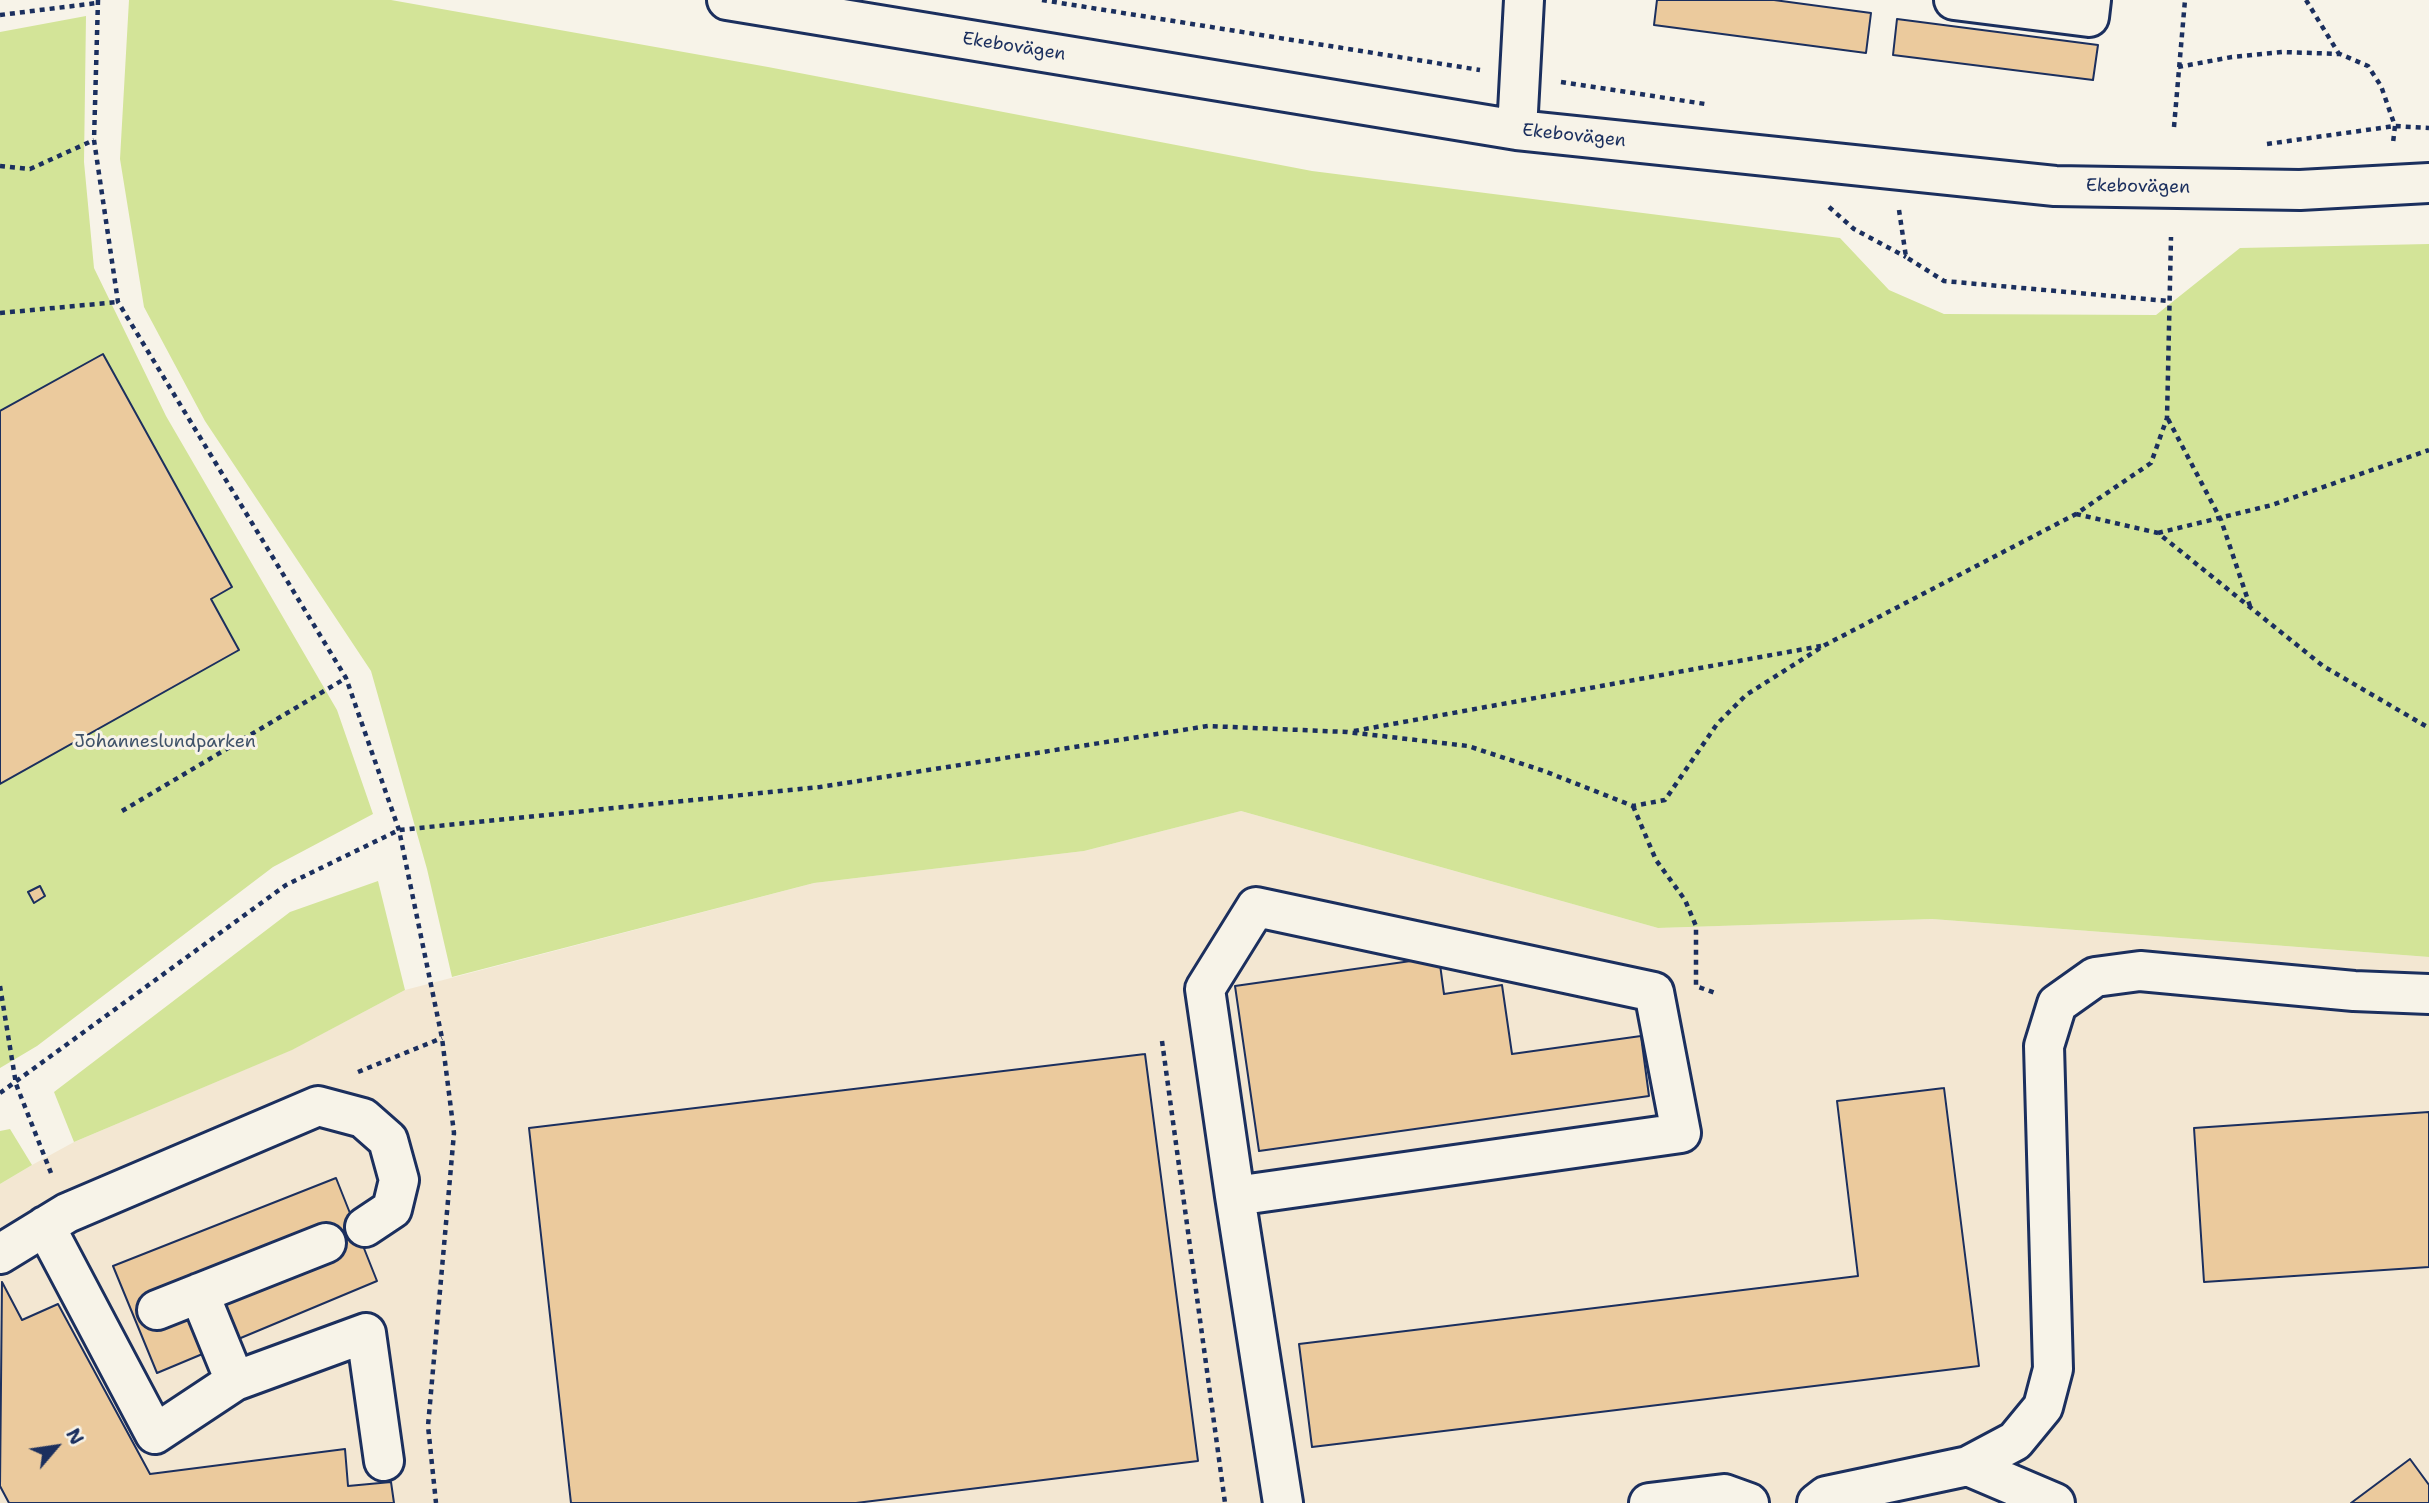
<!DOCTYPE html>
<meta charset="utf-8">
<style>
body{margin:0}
#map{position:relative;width:2429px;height:1503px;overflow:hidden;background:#f7f3e8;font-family:"Shantell Sans",sans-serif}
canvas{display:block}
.north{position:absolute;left:21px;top:1412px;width:70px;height:70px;-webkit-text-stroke:5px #f7f3e8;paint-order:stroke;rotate:61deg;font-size:19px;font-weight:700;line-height:28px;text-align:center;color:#1b2f5e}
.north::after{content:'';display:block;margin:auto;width:24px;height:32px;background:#1b2f5e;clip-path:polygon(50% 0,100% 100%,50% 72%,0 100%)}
</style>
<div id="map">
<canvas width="2429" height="1503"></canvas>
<div class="north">N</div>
</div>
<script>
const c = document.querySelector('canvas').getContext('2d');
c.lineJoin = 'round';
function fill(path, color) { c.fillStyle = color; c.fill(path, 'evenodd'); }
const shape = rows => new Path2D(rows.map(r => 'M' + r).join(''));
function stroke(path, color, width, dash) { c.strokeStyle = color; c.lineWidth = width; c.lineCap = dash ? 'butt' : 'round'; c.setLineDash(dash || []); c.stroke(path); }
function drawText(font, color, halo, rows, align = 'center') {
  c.font = font + ' "Shantell Sans",sans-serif'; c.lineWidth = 6; c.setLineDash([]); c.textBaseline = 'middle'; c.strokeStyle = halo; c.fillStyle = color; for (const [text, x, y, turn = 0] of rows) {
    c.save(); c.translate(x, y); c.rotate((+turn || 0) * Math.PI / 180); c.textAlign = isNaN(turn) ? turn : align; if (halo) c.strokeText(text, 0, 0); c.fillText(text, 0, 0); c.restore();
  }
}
const built = shape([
 [1241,811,1658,928,1932,919,2429,957,2429,1503,0,1503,0,1184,32,1165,74,1142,291,1050,405,990,814,883,1084,851]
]);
const green = shape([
 [129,0,391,0,768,67,1312,171,1840,238,1889,290,1944,314,2156,315,2240,248,2429,244,2429,957,1932,919,1658,928,1241,811,1084,851,814,883,452,977,427,869,371,671,205,421,144,307,120,159],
 [86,16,84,162,94,268,166,416,337,710,373,814,273,867,37,1046,0,1068,0,32],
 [378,881,405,990,292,1050,74,1142,54,1092,290,912],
 [10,1129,32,1165,0,1184,0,1131]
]);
const building = shape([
 [1657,0,1774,0,1871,13,1866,53,1654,25,1657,0],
 [1897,19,2098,45,2093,80,1893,55,1897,19],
 [103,354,232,587,211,599,239,650,0,784,0,411,103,354],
 [40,886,45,896,34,903,28,892,40,886],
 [1439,957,1444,994,1502,985,1512,1054,1641,1036,1649,1096,1259,1151,1235,986,1439,957],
 [1145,1054,1198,1461,856,1503,571,1503,529,1128,1145,1054],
 [1944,1088,1979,1366,1312,1447,1299,1344,1858,1276,1837,1101,1944,1088],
 [2429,1112,2429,1267,2204,1282,2194,1128,2429,1112],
 [336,1178,377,1281,157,1373,113,1266,336,1178],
 [2,1282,22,1320,58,1304,150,1474,345,1449,348,1486,391,1482,394,1503,9,1503,0,1486,2,1282],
 [2410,1459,2429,1485,2429,1503,2351,1503,2410,1459]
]);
const path = shape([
 [98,0,94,140,118,302,346,678,399,830,442,1038,454,1133,428,1426,436,1503],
 [1042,0,1480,70],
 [2306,0,2339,54],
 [0,15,97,3],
 [2178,67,2232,57,2283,52,2340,54,2368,66,2381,86,2395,126,2393,143],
 [1561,82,1705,104],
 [2174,127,2185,0],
 [2267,144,2395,126,2429,128],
 [0,166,30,169,94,140],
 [1829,207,1854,229,1906,257],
 [1899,210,1906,257,1944,281,2168,301],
 [0,313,118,302],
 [2168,419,2221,520,2251,609],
 [2076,514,2158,533,2323,666,2429,728],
 [2158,533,2272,505,2429,450],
 [1354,731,1821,646],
 [1633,806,1656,860,1685,900,1696,926,1696,986,1715,993],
 [122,811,346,678],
 [0,986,16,1084,51,1173],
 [1162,1041,1225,1503],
 [358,1072,442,1038],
 [0,1093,286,885,399,830,820,787,1208,726,1347,732,1468,746,1544,771,1633,806,1665,800,1717,724,1746,695,1825,645,2076,514,2151,463,2167,418,2171,237]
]);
const minor = shape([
 [727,0,1517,130,2055,186,2300,190,2429,183],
 [1954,0,2089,17,2091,0],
 [1517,130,1524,0],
 [1235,1196,1681,1133,1654,992,1256,907,1205,989,1235,1196,1283,1503],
 [45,1226,155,1434,235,1381,366,1333,384,1461],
 [0,1254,67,1213,318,1106,363,1118,388,1140,399,1180,392,1209,365,1227],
 [199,1293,235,1381],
 [157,1310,326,1243],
 [1968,1466,2015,1441,2043,1407,2053,1369,2044,1046,2057,1004,2095,977,2140,971,2354,991,2429,994],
 [1649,1503,1724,1494,1749,1503],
 [1817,1503,1826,1496,1968,1466,2055,1503]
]);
const streetNames = [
 ["Ekebovägen",1014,47,9],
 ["Ekebovägen",1574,136,6],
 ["Ekebovägen",2138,187,1]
];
const parkNames = [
 ["Johanneslundparken",165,742]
];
fill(built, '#f3e7d2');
fill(green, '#d3e498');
fill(building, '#ebca9d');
stroke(building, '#1b2f5e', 2);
stroke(minor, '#1b2f5e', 44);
stroke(path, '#1b2f5e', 4.5, [5, 5]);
stroke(minor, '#f7f3e8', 38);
drawText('18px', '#1b2f5e', '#f7f3e8', streetNames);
drawText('18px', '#40536a', '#f7f3e8', parkNames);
</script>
